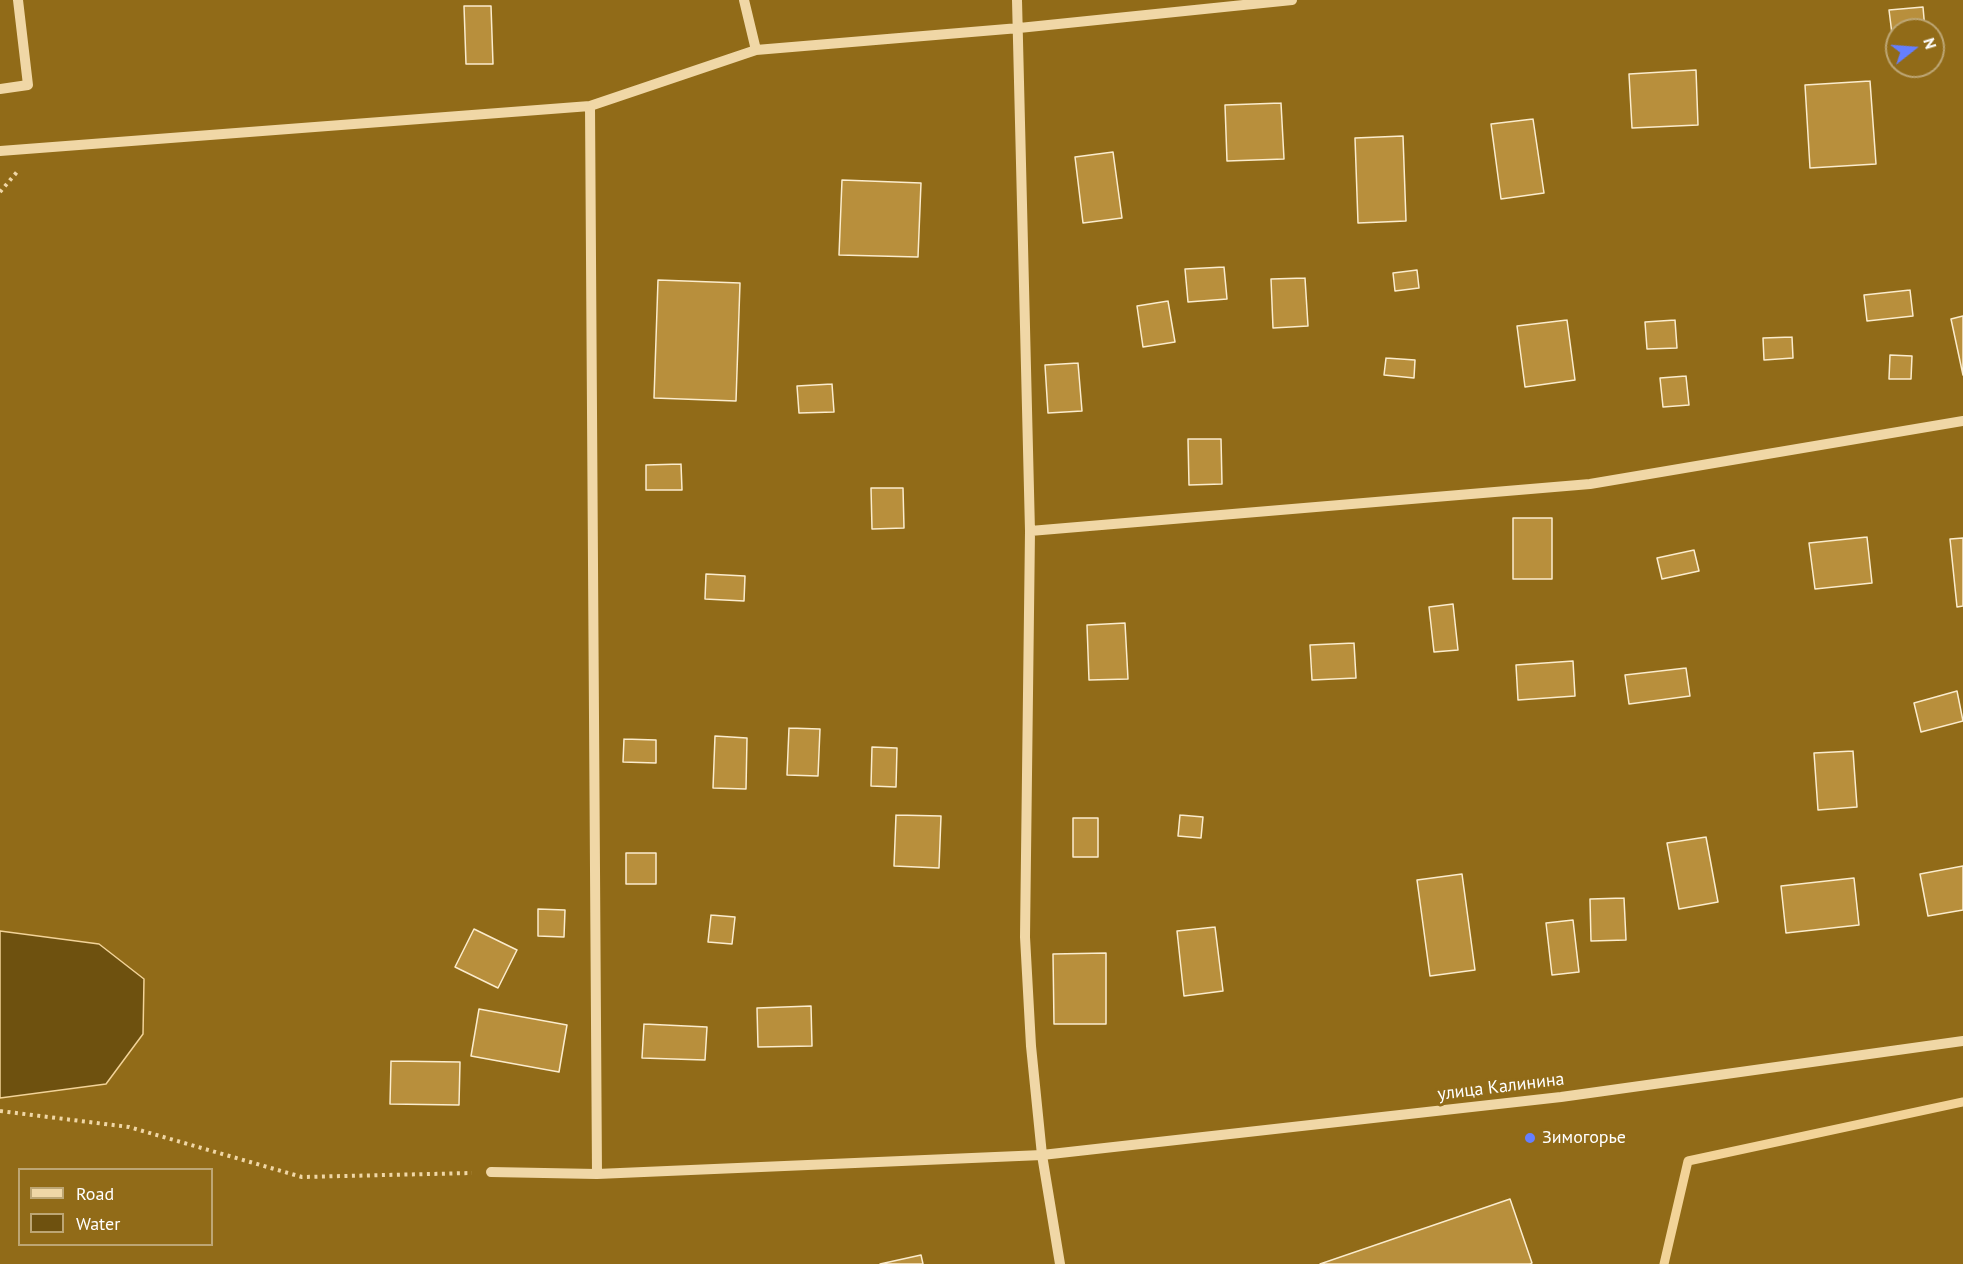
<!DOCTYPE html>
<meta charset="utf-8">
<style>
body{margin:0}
#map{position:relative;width:1963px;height:1264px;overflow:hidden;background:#916b18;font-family:"PT Sans",sans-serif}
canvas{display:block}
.legend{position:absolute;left:18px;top:1168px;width:195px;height:78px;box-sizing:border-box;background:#916b18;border:2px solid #bda674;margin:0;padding:8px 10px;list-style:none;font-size:18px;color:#fff}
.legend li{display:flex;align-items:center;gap:12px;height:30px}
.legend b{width:30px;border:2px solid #bda674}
.north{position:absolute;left:1885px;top:18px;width:60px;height:60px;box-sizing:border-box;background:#916b18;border:2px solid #bda674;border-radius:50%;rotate:73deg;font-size:16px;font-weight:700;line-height:24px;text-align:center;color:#fff}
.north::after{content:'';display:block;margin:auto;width:21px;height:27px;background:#657fff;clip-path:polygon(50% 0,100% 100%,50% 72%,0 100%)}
</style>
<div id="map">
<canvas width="1963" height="1264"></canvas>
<ul class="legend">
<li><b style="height:8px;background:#f0d7a6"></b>Road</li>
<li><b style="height:16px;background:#6e510f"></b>Water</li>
</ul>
<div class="north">N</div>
</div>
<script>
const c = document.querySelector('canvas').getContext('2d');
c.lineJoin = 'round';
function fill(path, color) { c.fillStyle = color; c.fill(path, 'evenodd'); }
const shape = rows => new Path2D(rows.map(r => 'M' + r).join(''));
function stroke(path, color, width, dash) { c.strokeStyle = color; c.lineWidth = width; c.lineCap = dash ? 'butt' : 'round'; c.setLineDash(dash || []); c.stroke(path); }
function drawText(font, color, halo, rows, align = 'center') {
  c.font = font + ' "PT Sans",sans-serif'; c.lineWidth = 6; c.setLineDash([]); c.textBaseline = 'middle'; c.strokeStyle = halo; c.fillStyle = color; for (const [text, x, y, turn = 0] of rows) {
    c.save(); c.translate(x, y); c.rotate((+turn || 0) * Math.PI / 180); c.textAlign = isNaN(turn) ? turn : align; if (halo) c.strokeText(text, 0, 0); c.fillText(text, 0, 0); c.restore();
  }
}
const water = shape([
 [0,931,99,944,144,979,143,1034,106,1084,0,1098,0,931]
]);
const stream = shape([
 [1664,1264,1688,1161,1963,1102]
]);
const building = shape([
 [464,6,491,6,493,64,466,64,464,6],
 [1923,7,1925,30,1897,30,1897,49,1894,50,1889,10,1923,7],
 [1696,70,1698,125,1632,128,1629,74,1696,70],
 [1870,81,1876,164,1810,168,1805,85,1870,81],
 [1281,103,1284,159,1227,161,1225,105,1281,103],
 [1533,119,1544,193,1501,199,1491,124,1533,119],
 [1403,136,1406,221,1358,223,1355,138,1403,136],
 [1113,152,1122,218,1083,223,1075,157,1113,152],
 [842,180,921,183,918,257,839,255,842,180],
 [1224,267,1227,299,1188,302,1185,269,1224,267],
 [1417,270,1419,288,1395,291,1393,273,1417,270],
 [1305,278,1308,326,1273,328,1271,279,1305,278],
 [658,280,740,283,736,401,654,398,658,280],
 [1910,290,1913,316,1867,321,1864,295,1910,290],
 [1168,301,1175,342,1143,347,1137,306,1168,301],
 [1963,316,1963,375,1951,319,1963,316],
 [1567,320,1575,380,1525,387,1517,326,1567,320],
 [1675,320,1677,348,1647,349,1645,322,1675,320],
 [1792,337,1793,358,1764,360,1763,338,1792,337],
 [1890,355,1912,356,1911,379,1889,379,1890,355],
 [1386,358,1415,360,1414,378,1384,375,1386,358],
 [1078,363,1082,411,1048,413,1045,365,1078,363],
 [1686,376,1689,405,1663,407,1660,378,1686,376],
 [832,384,834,412,799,413,797,386,832,384],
 [1188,439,1221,439,1222,484,1189,485,1188,439],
 [681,464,682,490,646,490,646,465,681,464],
 [871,488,903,488,904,528,872,529,871,488],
 [1513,518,1552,518,1552,579,1513,579,1513,518],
 [1867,537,1872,583,1815,589,1809,543,1867,537],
 [1963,538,1963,606,1957,607,1950,539,1963,538],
 [1694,550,1699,571,1662,579,1657,558,1694,550],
 [706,574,745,576,744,601,705,599,706,574],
 [1453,604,1458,650,1434,652,1429,607,1453,604],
 [1125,623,1128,679,1089,680,1087,625,1125,623],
 [1354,643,1356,678,1312,680,1310,645,1354,643],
 [1573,661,1575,696,1518,700,1516,665,1573,661],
 [1686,668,1690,696,1629,704,1625,675,1686,668],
 [1957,691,1963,721,1921,732,1914,703,1957,691],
 [789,728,820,729,818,776,787,775,789,728],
 [715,736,747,738,746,789,713,788,715,736],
 [624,739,656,740,656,763,623,762,624,739],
 [872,747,897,748,896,787,871,786,872,747],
 [1853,751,1857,807,1818,810,1814,753,1853,751],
 [896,815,941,816,939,868,894,866,896,815],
 [1180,815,1203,817,1201,838,1178,836,1180,815],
 [1073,818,1098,818,1098,857,1073,857,1073,818],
 [1706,837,1718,902,1679,909,1667,843,1706,837],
 [626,853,656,853,656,884,626,884,626,853],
 [1963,866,1963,910,1928,916,1920,874,1963,866],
 [1462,874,1475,970,1430,976,1417,880,1462,874],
 [1854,878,1859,925,1786,933,1781,886,1854,878],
 [1624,898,1626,940,1591,941,1590,899,1624,898],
 [538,909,565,910,564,937,538,936,538,909],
 [711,915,735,917,732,944,708,942,711,915],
 [1573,920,1579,972,1552,975,1546,923,1573,920],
 [1215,927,1223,991,1184,996,1177,931,1215,927],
 [474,929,517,950,498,988,455,967,474,929],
 [1106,953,1106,1024,1054,1024,1053,954,1106,953],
 [811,1006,812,1046,758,1047,757,1008,811,1006],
 [479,1009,567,1025,559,1072,471,1056,479,1009],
 [644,1024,707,1027,705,1060,642,1058,644,1024],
 [391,1061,460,1062,459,1105,390,1104,391,1061],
 [1510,1199,1532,1263,1530,1264,1320,1264,1510,1199],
 [921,1255,923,1264,880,1264,921,1255]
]);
const path = shape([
 [0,192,17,172],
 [0,1111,129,1127,302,1177,472,1173]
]);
const minor = shape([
 [744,0,756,50],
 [1017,0,1030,531,1025,937,1031,1046,1042,1155,1060,1264],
 [0,89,28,85,18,0],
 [590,106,597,1174],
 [0,151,590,106,756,50,1019,28,1292,0],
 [1030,531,1590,484,1963,421],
 [491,1172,597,1174,1042,1155,1561,1097,1963,1041]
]);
const markers = [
 [1530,1138,6,"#657fff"]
];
const streetNames = [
 ["улица Калинина",1501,1087,-7]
];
const poiNames = [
 ["Зимогорье",1542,1138]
];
fill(water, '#6e510f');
stroke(water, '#f2d398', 1.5);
stroke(stream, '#f2d398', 9);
fill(building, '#b88f3c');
stroke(building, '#fbeccd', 1.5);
stroke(path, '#f0d7a6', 4, [3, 4.5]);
stroke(minor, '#f0d7a6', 10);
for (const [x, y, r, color] of markers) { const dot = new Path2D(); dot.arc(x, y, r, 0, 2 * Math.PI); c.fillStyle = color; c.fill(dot); stroke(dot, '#916b18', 2); }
drawText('18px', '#fff', '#916b18', streetNames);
drawText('18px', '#fff', '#916b18', poiNames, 'left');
</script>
